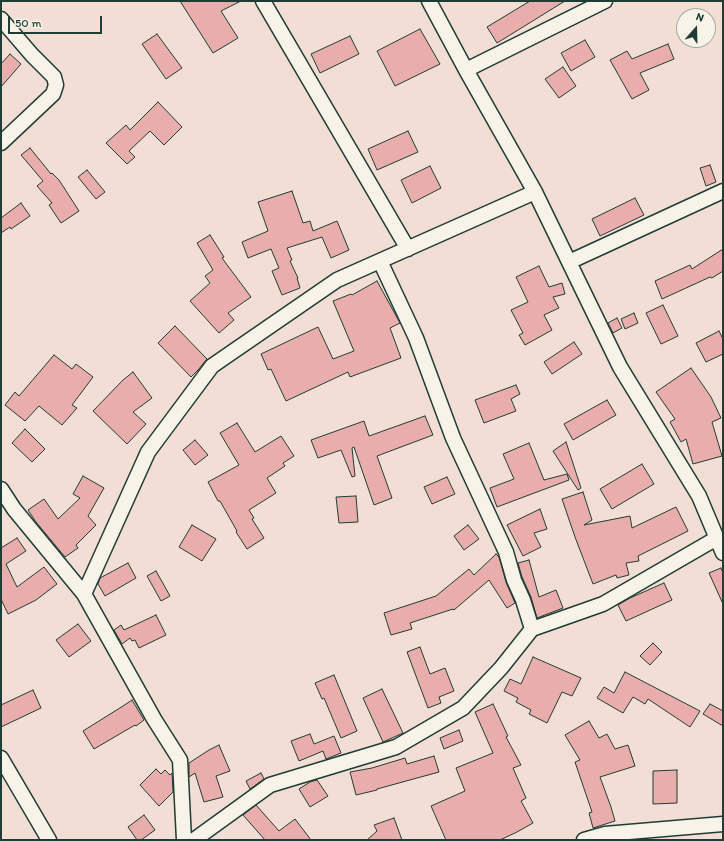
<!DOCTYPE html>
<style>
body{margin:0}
#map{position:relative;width:724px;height:841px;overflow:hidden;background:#f3ded6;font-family:Itim,sans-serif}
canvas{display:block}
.frame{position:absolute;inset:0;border:2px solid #1f3d34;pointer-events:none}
.north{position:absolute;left:676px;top:8px;width:40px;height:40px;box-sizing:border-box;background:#f7f3e8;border:1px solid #a1aaa0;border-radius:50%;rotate:20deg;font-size:11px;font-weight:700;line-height:16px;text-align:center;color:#1f3d34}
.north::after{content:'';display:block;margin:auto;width:14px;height:18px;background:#1f3d34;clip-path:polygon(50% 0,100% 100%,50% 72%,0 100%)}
.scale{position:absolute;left:8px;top:16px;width:94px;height:18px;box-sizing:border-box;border:2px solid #1f3d34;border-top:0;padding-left:5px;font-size:12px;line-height:14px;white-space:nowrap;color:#1f3d34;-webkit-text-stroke:3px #f7f3e8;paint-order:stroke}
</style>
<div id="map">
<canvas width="724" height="841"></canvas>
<div class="frame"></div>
<div class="north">N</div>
<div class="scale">50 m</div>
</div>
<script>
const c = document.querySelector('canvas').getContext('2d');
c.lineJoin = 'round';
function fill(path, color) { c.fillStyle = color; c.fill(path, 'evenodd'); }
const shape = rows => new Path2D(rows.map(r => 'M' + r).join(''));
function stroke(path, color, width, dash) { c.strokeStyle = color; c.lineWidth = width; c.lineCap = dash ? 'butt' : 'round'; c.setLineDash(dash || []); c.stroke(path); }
const building = shape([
 [180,1,241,1,221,11,238,38,213,53,180,1],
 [530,1,565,1,497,43,487,27,530,1],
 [420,29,440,64,395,86,377,51,420,29],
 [157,34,182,68,166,79,142,44,157,34],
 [350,36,359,54,320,73,311,54,350,36],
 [585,40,595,57,571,71,561,53,585,40],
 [668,44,674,59,640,73,649,90,632,99,610,60,627,51,632,59,668,44],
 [10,54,21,64,1,87,1,64,10,54],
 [563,67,576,86,559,98,545,79,563,67],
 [158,102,182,127,164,145,150,131,129,151,135,157,127,164,106,143,126,125,130,130,158,102],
 [408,131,418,152,377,170,368,149,408,131],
 [30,148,51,174,52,173,59,180,79,211,61,223,49,205,52,203,37,186,43,181,21,155,30,148],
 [710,165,716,182,706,186,700,168,710,165],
 [430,166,441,188,412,203,401,180,430,166],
 [87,170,105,192,96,199,78,177,87,170],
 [292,191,303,223,310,221,313,231,337,221,349,250,331,258,322,237,287,248,292,260,290,261,298,278,297,278,300,288,282,295,272,271,279,268,271,249,248,258,242,242,268,231,258,202,292,191],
 [635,198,644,215,600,236,592,219,635,198],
 [21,203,30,216,11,229,10,227,1,233,1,218,21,203],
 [210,235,224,257,222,258,251,297,228,313,234,320,219,333,190,301,210,283,205,276,213,270,197,243,210,235],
 [723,249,723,271,712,278,710,277,662,299,655,281,690,265,692,269,723,249],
 [539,266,549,287,562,283,565,294,553,297,559,308,544,315,552,330,525,345,519,335,523,333,511,310,528,302,516,277,539,266],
 [377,281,400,323,390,328,401,358,350,377,348,372,286,401,271,369,268,370,261,354,318,327,333,359,354,351,333,301,351,294,352,295,377,281],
 [663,305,678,336,661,344,646,313,663,305],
 [634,313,638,323,625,329,621,319,634,313],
 [617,318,622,328,613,333,608,323,617,318],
 [175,326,207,359,198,370,191,377,158,343,175,326],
 [719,331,723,339,723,354,706,362,696,343,719,331],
 [574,342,582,354,552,374,544,362,574,342],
 [54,355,72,369,76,364,93,377,72,405,77,408,62,425,39,406,25,421,5,405,15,392,19,396,54,355],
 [691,368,711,397,721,418,712,422,722,456,693,464,686,439,681,442,670,422,675,419,656,392,691,368],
 [133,372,152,398,133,412,146,424,127,444,93,411,123,380,133,372],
 [516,385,520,394,511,399,516,411,484,423,475,400,516,385],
 [607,400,616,415,573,440,564,424,607,400],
 [425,416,433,435,377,456,392,498,374,505,354,447,352,448,355,476,352,477,341,450,318,458,311,440,364,421,369,436,425,416],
 [237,423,255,452,281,436,294,456,283,463,285,466,267,478,276,493,249,510,254,518,252,519,264,538,247,549,236,532,237,531,220,501,218,501,208,482,239,465,220,433,237,423],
 [25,429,45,449,32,462,12,443,25,429],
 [195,440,208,455,195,465,183,450,195,440],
 [566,442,581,488,578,490,553,451,566,442],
 [529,443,544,480,567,474,569,480,497,507,490,488,514,479,503,454,529,443],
 [642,464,654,484,612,509,600,489,642,464],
 [83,476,104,488,88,516,96,525,76,545,78,548,65,557,36,522,28,510,44,499,58,519,80,498,73,494,83,476],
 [447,477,455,494,432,504,424,487,447,477],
 [583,492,592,520,584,525,630,516,632,528,676,507,688,531,638,556,639,561,626,563,629,575,617,578,616,575,593,584,575,537,562,499,583,492],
 [356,496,358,522,339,523,336,497,356,496],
 [540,509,547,529,534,533,541,547,523,556,507,525,540,509],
 [192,525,216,539,202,561,179,547,192,525],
 [468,525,479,539,464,550,454,536,468,525],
 [17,538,26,551,6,564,17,587,44,567,57,584,36,600,8,614,1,599,1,548,17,538],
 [496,554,499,557,506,582,515,603,507,608,489,580,454,610,453,609,410,623,412,629,391,635,384,613,436,596,469,569,474,575,496,554],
 [529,560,539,597,556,590,563,608,537,618,531,597,522,577,518,563,529,560],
 [128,563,136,578,105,596,98,584,100,578,128,563],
 [721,568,723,573,723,604,709,573,721,568],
 [156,571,170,596,161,601,147,576,156,571],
 [664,583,672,600,626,621,618,605,630,598,664,583],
 [156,615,166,635,139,648,135,640,132,641,130,638,122,644,114,630,121,625,124,630,156,615],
 [78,624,91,641,69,657,56,640,78,624],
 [653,643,662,652,650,665,640,656,653,643],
 [420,647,430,674,445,668,454,691,439,697,441,703,428,708,407,652,420,647],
 [533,657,581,678,572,696,562,692,547,723,529,714,531,710,516,702,518,698,504,691,510,679,521,684,533,657],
 [625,672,700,711,690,727,648,699,645,704,633,697,623,713,597,698,604,687,614,693,625,672],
 [334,675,357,731,341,738,324,698,322,699,315,683,334,675],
 [382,689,403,733,383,742,363,698,382,689],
 [33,690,41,708,1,727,1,705,33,690],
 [132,700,144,720,136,726,135,725,94,749,83,731,123,706,132,700],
 [493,704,508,736,506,737,521,765,513,768,526,798,521,801,533,823,517,832,500,840,446,840,431,806,465,791,456,768,493,753,475,712,493,704],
 [710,704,723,711,723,726,703,714,710,704],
 [589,721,599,738,607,734,615,749,628,745,635,766,600,777,611,807,615,821,593,828,589,813,592,812,575,762,580,760,565,735,589,721],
 [459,730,463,741,444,749,440,738,459,730],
 [310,734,314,744,334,736,341,753,326,759,323,751,299,761,291,741,310,734],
 [219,745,230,771,216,776,223,797,204,802,195,773,189,777,189,763,209,750,219,745],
 [434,756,439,772,377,789,377,790,356,795,350,772,372,768,405,758,407,764,434,756],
 [156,769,161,774,165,770,170,775,172,773,173,792,159,806,140,785,156,769],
 [677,770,677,803,653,804,653,771,677,770],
 [261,773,264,779,250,789,246,781,261,773],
 [317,780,328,796,310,807,299,789,310,782,317,780],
 [256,805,279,831,295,819,311,840,265,840,243,815,256,805],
 [144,815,155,830,141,840,137,840,128,827,144,815],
 [394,818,402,840,367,840,377,831,374,825,394,818]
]);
const minor = shape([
 [263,1,408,249],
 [429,1,466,70,535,192,620,367,699,496,723,553],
 [1,19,32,55,54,77,56,85,53,94,1,143],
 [466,70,605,1],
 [380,261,416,338,453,438,506,552,514,580,523,600,532,629],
 [569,262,723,191],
 [1,489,14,509,84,594,154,719,180,760,184,840],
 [84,594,148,452,212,366,337,280,535,192],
 [1,758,49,840],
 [194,840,270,785,396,747,463,708,501,668,532,629,603,604,717,538],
 [584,840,605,834,723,824]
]);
fill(building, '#e9aeac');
stroke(building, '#1f3d34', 1);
stroke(minor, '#1f3d34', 17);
stroke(minor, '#f7f3e8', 14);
</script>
